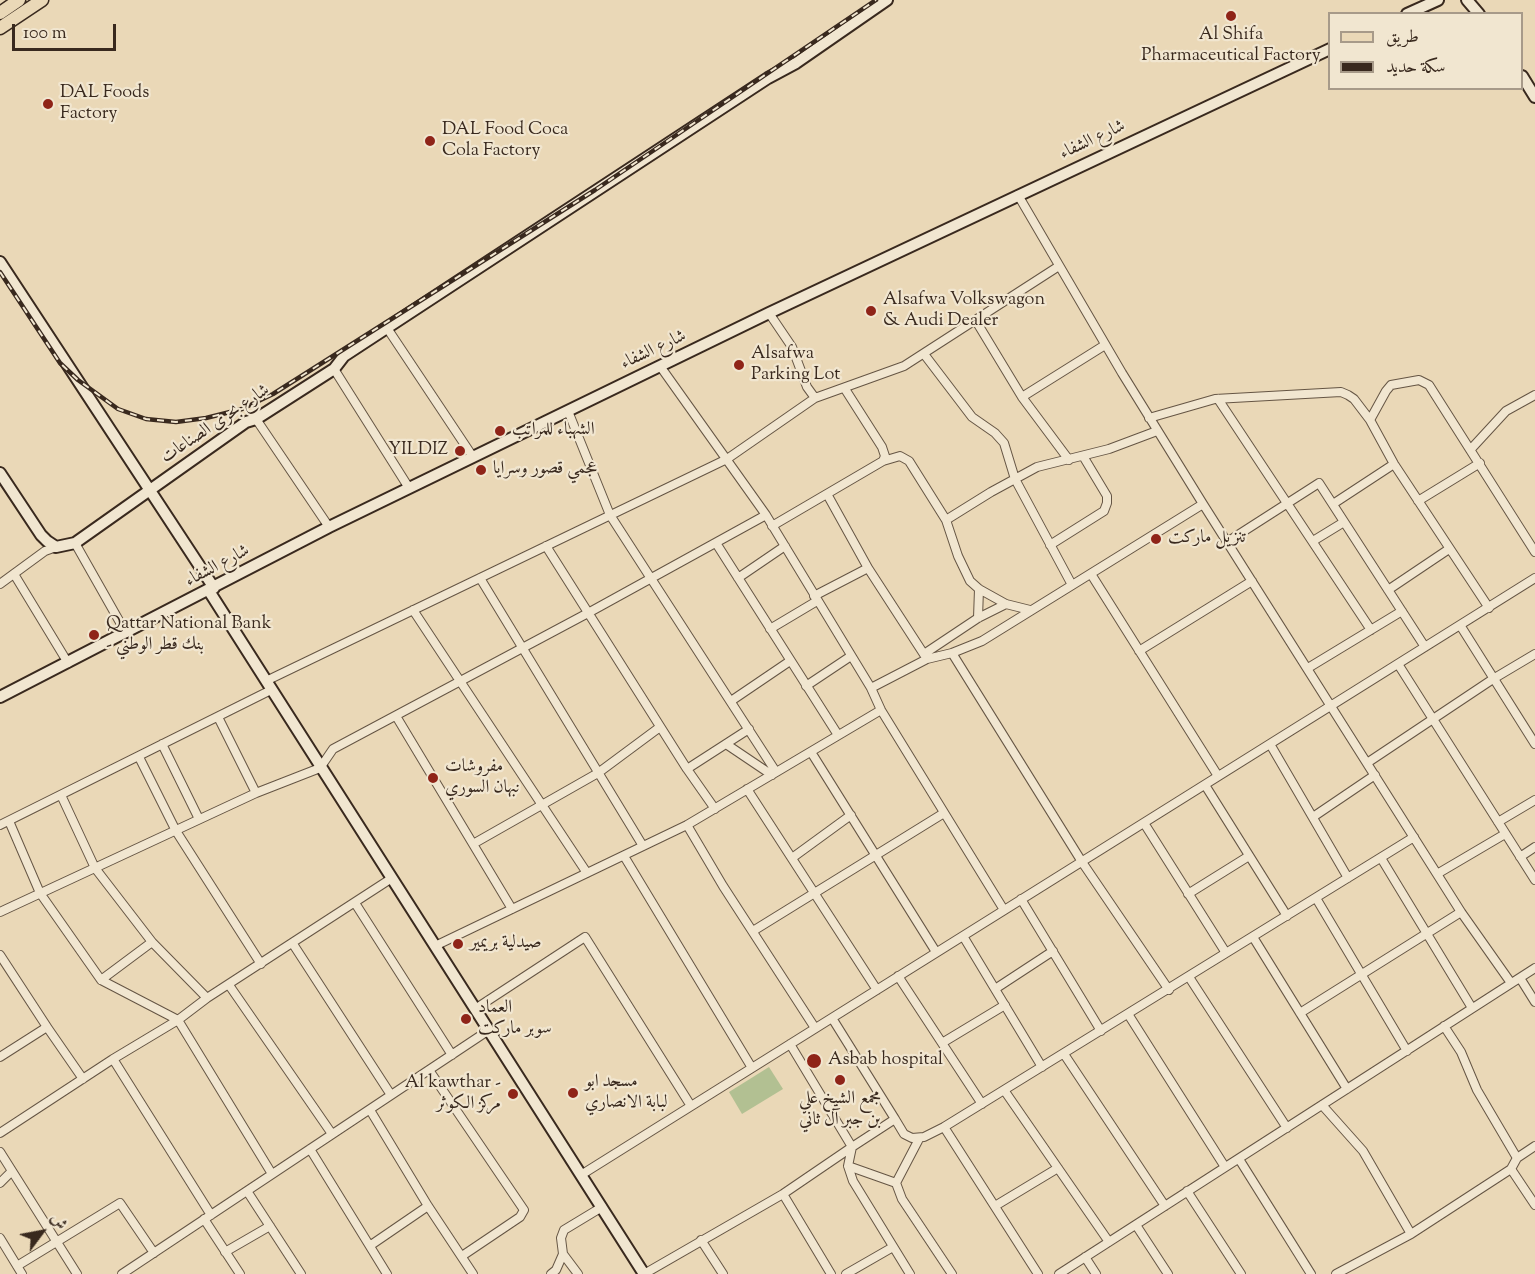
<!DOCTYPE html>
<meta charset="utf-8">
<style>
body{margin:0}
#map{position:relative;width:1535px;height:1274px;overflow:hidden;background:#ead8b7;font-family:"Sorts Mill Goudy",Amiri,serif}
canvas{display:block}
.legend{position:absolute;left:1328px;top:12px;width:195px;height:78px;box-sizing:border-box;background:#f1e6d0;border:2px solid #a79a89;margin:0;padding:8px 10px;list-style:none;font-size:18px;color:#39291e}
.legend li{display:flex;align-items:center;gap:12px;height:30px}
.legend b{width:30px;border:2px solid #a79a89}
.north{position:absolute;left:12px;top:1202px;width:60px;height:60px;-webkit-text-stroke:4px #f1e6d0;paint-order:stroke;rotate:58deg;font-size:16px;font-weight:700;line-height:24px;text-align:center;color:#39291e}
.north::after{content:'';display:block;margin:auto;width:21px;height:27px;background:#39291e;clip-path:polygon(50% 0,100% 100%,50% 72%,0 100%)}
.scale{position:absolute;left:12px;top:24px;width:104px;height:27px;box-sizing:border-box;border:3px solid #39291e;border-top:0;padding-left:8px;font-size:18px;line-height:21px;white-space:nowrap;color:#39291e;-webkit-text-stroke:4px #f1e6d0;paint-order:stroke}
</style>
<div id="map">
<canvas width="1535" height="1274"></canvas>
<ul class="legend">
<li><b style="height:8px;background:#ead8b7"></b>طريق</li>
<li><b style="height:8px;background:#39291e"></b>سكة حديد</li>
</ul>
<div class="north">ش</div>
<div class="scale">100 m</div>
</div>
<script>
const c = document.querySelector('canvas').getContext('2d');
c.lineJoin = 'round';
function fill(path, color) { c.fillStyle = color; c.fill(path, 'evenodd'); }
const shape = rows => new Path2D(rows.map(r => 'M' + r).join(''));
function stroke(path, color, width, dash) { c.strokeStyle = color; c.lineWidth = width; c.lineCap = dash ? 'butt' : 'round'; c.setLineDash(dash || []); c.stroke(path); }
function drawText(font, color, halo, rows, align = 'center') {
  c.font = font + ' "Sorts Mill Goudy",Amiri,serif'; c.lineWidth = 4.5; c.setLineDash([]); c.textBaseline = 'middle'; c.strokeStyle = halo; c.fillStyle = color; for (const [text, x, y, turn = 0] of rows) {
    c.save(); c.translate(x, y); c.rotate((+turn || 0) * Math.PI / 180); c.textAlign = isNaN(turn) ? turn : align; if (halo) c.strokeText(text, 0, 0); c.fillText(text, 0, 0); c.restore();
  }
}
const green = shape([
 [769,1067,783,1089,742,1114,729,1092]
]);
const street = shape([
 [1018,195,1122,373,1203,504,1461,912,1511,983],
 [769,313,792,347,807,387,815,398,904,366,1059,266],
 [976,321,1022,397,1069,460],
 [387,328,473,457],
 [924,354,972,417,995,433,1004,443,1015,479,1072,585],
 [660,366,766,515,871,688,881,710,1004,910],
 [334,369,409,488],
 [845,389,882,447,885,456,883,461],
 [1022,397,1105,345],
 [1218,399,1371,630],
 [568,411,610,515,776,772],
 [1149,418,1215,399,1341,392,1348,395,1354,399,1370,420,1394,464,1489,608],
 [256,419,329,527],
 [1370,420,1386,391,1391,385,1419,380,1429,385,1535,552],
 [1471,449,1506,411,1535,395],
 [1418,501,1480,463],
 [1333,504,1394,464],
 [772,526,883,461,900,456,909,461,946,520],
 [1313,541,1344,522],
 [1227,542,1319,483,1425,647],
 [75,543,126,633],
 [716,543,838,735],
 [1050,545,1104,511,1107,503,1107,496,1083,456],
 [546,546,687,769,715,809],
 [868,568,927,659],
 [14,574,68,663],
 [1091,574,1218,776],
 [480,578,643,846],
 [738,578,785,546],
 [0,584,45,551,56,547],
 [1388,590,1449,549],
 [814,596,868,568,827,494],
 [413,610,587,873],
 [1030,610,1006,604,979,589,970,581,958,556,946,520,991,492,1037,467,1109,449,1157,431],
 [978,618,979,589],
 [1460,625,1535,744],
 [770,629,817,601],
 [1139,651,1252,581],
 [952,653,1082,862,1169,990],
 [924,654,978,618,1006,604],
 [1398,664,1535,880],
 [1308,668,1402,611],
 [266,681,727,459,815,398],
 [806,686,851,656],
 [871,688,927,659,952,653,982,641,1203,504],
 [731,701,790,661],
 [396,716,512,909],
 [218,717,256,793],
 [162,744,199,819],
 [726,744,772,775],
 [1270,744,1348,878],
 [811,752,936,952],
 [139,757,176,831,261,964],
 [1367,763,1493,679,1535,654],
 [687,769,749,729],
 [1205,785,1287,916],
 [747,789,877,990],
 [61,795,95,868,152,942,207,998],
 [1313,817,1375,775],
 [9,821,40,893,101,980,178,1020,272,1174],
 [1498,822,1535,800],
 [1144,823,1226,953],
 [0,825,271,690],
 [687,825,723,886,815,1028],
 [473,844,598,773,660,727],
 [624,856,752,1068],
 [1520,857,1535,847],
 [792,858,851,815],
 [1381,858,1472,1008],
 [1437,874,1505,834],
 [1188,894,1249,856],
 [1316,898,1407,1051],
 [1021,899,1101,1031],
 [355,903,452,1055],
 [0,912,256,793,320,768,333,749,588,613,766,515],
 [753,931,944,813],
 [963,936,1042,1067],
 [1253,937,1347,1089],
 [293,944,391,1095],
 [435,946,687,825,881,710],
 [0,955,47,1027,83,1079],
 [898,976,982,1104],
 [1189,977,1287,1128],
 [1520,978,1535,1002],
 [101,980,152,942],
 [229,985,332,1134],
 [995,989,1053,951],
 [475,1009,585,937,691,1106],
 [1300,1013,1461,912],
 [1128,1014,1225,1167],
 [832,1018,895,1119],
 [1444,1026,1461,1052,1477,1090,1517,1158],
 [942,1043,1005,1005],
 [1064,1054,1165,1206],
 [0,1057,47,1027],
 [113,1059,211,1215],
 [429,1070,524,1210,520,1217,462,1256],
 [1004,1090,1109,1242],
 [1322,1105,1363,1151,1411,1234],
 [370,1110,428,1206,473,1274],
 [944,1127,1038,1274],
 [0,1133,113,1059,178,1020,207,998,392,878],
 [919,1139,896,1183,902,1199,952,1274],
 [310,1149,387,1274],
 [0,1152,77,1274],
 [1239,1159,1311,1274],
 [848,1166,896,1183],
 [1511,1169,1535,1205],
 [581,1175,1535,578],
 [0,1183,12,1171],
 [247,1191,301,1274],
 [1187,1191,1241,1274],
 [783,1194,831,1274],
 [995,1206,1058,1168],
 [204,1219,240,1274],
 [1136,1225,1168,1274],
 [0,1238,22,1274],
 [701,1240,723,1274],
 [371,1245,428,1206],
 [225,1252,270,1226],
 [563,1254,578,1274],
 [1085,1257,1096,1274],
 [17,1266,120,1203,154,1253],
 [122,1274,489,1030],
 [551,1274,556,1270,563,1254,561,1238,564,1230,602,1207],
 [644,1274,783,1194,852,1147,790,1044],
 [846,1274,893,1247],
 [910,1274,853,1181,848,1166,852,1147,895,1119,904,1134,912,1138,924,1137,944,1127,1414,837],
 [1059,1274,1535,968],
 [1336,1274,1411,1234,1511,1169,1517,1158,1535,1146]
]);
const secondary = shape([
 [1467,0,1479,14],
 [1407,14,1438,0],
 [1522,76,1535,97],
 [0,262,214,588],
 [0,473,41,535,47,541,56,547,75,543,246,422,256,419,334,369,344,356,768,78,796,63,887,0],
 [209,591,644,1274],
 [0,697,329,527,769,313,1330,49]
]);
const primary = shape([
 [0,13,19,0],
 [0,28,42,0]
]);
const rail = shape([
 [0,272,60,363,78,380,118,409,146,419,176,422,206,418,242,409,273,394,595,190,876,0]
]);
const markers = [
 [1231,16,6,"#8f2418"],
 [48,104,6,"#8f2418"],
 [430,141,6,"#8f2418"],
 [871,311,6,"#8f2418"],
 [739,365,6,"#8f2418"],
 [500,431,6,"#8f2418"],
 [460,451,6,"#8f2418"],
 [481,470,6,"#8f2418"],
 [1156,539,6,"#8f2418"],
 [94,635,6,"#8f2418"],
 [433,778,6,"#8f2418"],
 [458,944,6,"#8f2418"],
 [466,1019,6,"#8f2418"],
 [814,1061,8,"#8f2418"],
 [840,1080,6,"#8f2418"],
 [573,1093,6,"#8f2418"],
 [513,1094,6,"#8f2418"]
];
const poiNames = [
 ["Al Shifa",1231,36,"center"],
 ["Pharmaceutical Factory",1231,57,"center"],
 ["DAL Foods",60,94],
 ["Factory",60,115],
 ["DAL Food Coca",442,131],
 ["Cola Factory",442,152],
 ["Alsafwa Volkswagon",883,301],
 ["& Audi Dealer",883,322],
 ["Alsafwa",751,355],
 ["Parking Lot",751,376],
 ["الشهباء للمراتب",512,431],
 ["YILDIZ",448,451,"right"],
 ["عجمي قصور وسرايا",493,470],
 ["تنزيل ماركت",1168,539],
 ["Qattar National Bank",106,625],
 ["- بنك قطر الوطني",106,646],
 ["مفروشات",445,768],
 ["نبهان السوري",445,789],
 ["صيدلية بريمير",470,944],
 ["العماد",478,1009],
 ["سوبر ماركت",478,1030],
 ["Asbab hospital",828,1061],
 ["مسجد ابو",585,1083],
 ["لبابة الانصاري",585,1104],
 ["Al kawthar -",501,1084,"right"],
 ["مركز الكوثر",501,1105,"right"],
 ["مجمع الشيخ علي",840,1100,"center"],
 ["بن جبر آل ثاني",840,1121,"center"]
];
const streetNames = [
 ["شارع الشفاء",1093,141,-25],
 ["شارع الشفاء",654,351,-25],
 ["شارع بحرى الصناعات",216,425,-34],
 ["شارع الشفاء",218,567,-28]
];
fill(green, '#b2c092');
stroke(street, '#655544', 10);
stroke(secondary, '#39291e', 14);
stroke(primary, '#39291e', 15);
stroke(street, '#f1e6d0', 8);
stroke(secondary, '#f1e6d0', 10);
stroke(primary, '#ead8b7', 12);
stroke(rail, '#39291e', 4.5);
stroke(rail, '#f1e6d0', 2, [7]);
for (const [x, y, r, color] of markers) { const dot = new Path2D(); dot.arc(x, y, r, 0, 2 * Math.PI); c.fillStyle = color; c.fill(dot); stroke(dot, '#f1e6d0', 2); }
drawText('18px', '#39291e', '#f1e6d0', poiNames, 'left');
drawText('18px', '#39291e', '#f1e6d0', streetNames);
</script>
